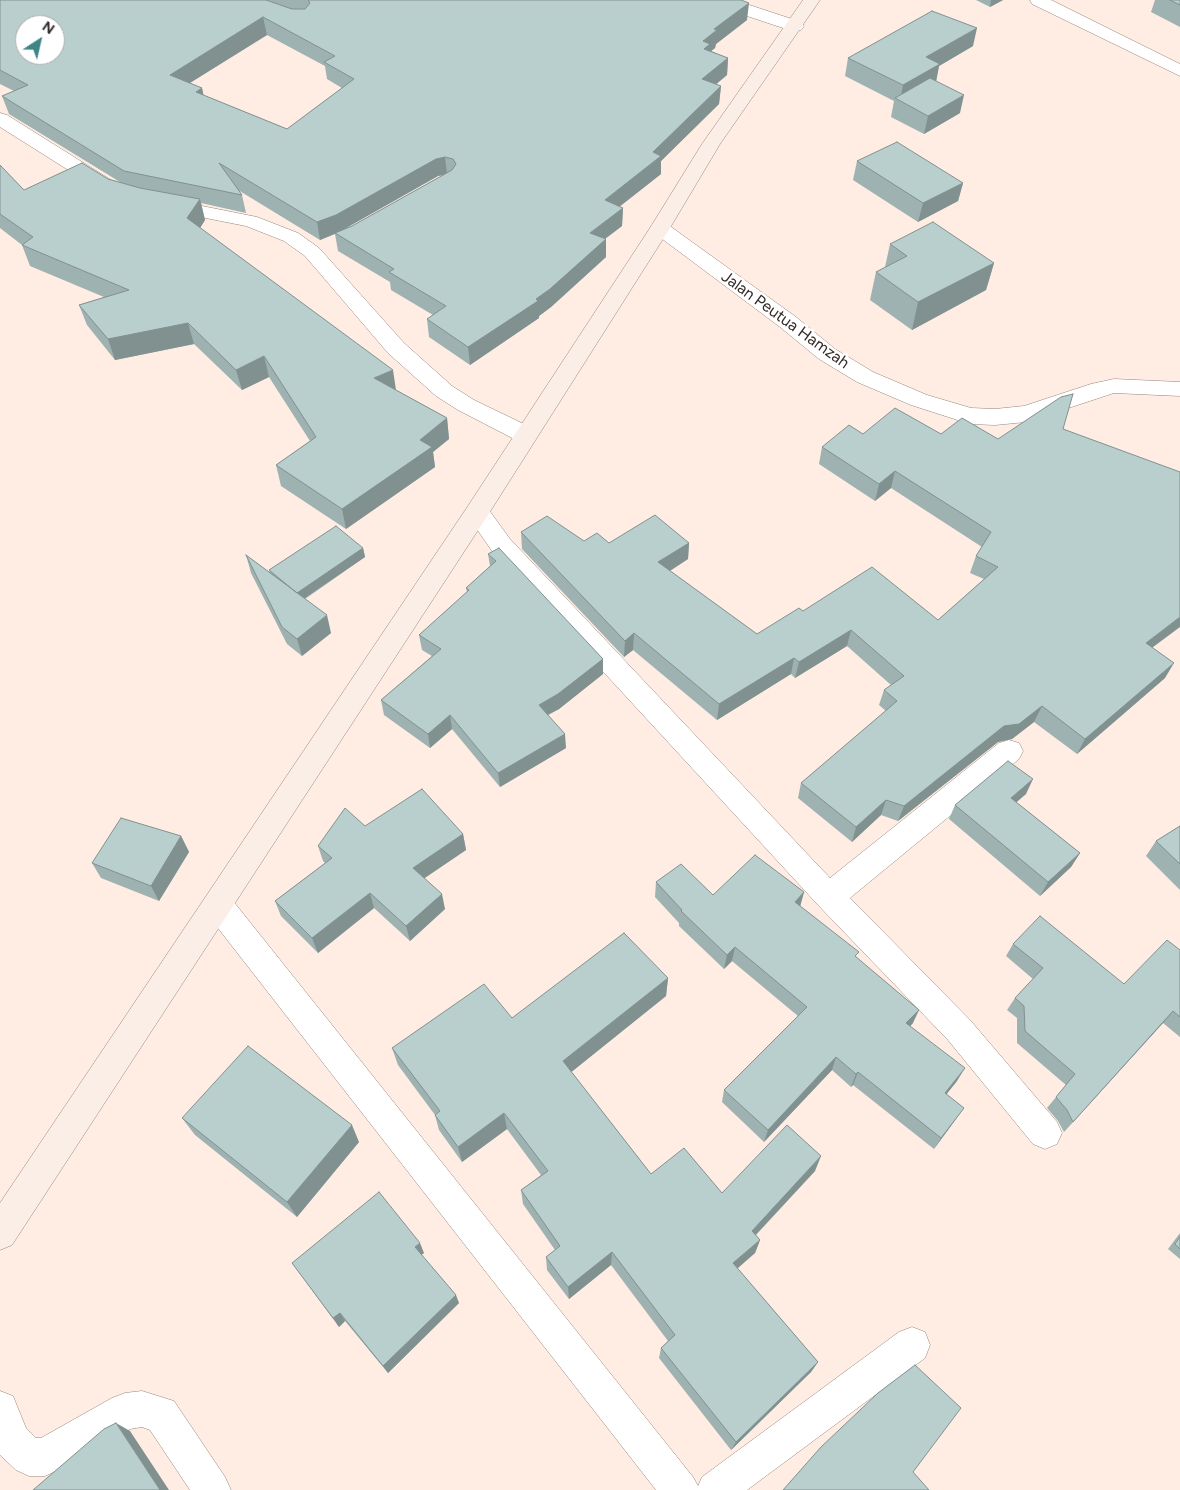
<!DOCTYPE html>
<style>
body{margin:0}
#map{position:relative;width:1180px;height:1490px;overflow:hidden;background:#ffece2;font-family:Figtree,sans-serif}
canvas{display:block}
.north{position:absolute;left:15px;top:15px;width:50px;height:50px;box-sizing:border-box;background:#fff;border:1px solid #adaaa9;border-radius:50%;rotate:35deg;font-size:14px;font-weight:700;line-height:20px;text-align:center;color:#322b27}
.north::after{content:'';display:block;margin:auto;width:18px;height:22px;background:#3e8685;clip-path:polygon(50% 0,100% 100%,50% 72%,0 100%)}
</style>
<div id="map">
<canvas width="1180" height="1490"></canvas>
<div class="north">N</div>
</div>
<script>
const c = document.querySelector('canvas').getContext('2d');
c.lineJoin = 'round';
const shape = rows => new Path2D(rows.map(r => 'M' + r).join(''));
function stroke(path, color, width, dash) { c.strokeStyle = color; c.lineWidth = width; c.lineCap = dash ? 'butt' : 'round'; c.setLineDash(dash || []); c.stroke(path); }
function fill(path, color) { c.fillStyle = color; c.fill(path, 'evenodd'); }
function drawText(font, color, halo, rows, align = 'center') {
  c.font = font + ' Figtree,sans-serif'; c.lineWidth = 5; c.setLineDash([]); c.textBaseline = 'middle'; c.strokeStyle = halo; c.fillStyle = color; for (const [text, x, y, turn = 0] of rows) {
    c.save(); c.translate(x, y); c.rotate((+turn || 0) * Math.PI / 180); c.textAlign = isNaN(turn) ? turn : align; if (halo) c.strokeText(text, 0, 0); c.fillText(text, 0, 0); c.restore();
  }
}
const minor = shape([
 [709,0,734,0,801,22,804,26,801,30,795,31,789,30,711,4,709,0],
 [1030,0,1051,0,1180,64,1180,76,1032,4,1030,0],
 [0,113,7,115,114,182,117,186,114,190,107,192,100,190,0,127,0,113],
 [167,199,257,217,298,233,319,248,404,343,452,386,474,400,534,429,538,435,534,441,526,443,518,441,458,410,436,396,388,353,305,256,284,241,246,226,160,209,157,205,160,201,167,199],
 [660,222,667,224,796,317,835,349,873,372,927,395,971,408,995,409,1024,406,1091,384,1114,379,1180,382,1180,396,1114,393,1026,422,995,425,970,424,911,405,857,382,819,359,780,327,653,232,650,228,653,224,660,222],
 [477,503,486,506,510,539,830,878,999,743,1009,740,1019,743,1023,751,1019,759,850,898,970,1020,1057,1122,1062,1133,1057,1144,1045,1149,1033,1144,948,1040,819,906,492,551,465,512,468,506,477,503],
 [218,892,229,896,693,1477,698,1486,702,1477,899,1332,912,1327,925,1332,930,1345,925,1358,747,1490,656,1490,207,914,203,905,207,896,218,892],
 [0,1391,13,1396,26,1428,36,1438,41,1438,112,1398,125,1393,142,1391,174,1401,225,1477,231,1490,190,1490,150,1430,142,1427,130,1429,58,1470,45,1476,29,1476,16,1470,0,1455,0,1391]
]);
const secondary = shape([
 [803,0,820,0,720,144,670,228,486,518,12,1245,0,1250,0,1203,468,506,650,228,702,144,803,0]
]);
const wall = shape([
 [0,0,741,0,747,20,716,44,715,48,711,51,728,58,727,75,716,84,721,86,719,104,661,161,661,174,619,207,623,208,622,226,605,239,606,257,551,307,539,316,539,318,470,365,429,337,427,319,433,315,391,290,390,282,338,251,335,234,320,240,238,190,242,195,246,213,201,203,205,220,200,228,396,390,447,418,449,439,433,452,435,467,346,529,281,486,276,465,310,441,269,377,242,390,194,344,115,360,87,325,79,305,104,297,30,266,22,245,0,228,0,165,24,190,108,179,120,182,9,114,2,96,14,91,0,84],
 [267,35,325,66,327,79,342,88,287,129,203,95,202,88,189,83],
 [443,175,352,226,346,228,438,176],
 [976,0,1003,0,990,7],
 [1155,0,1180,0,1180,27,1151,12],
 [973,46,939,66,936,81,960,113,924,134,891,117,894,101,845,76,848,58],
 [857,161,963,183,958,201,918,222,853,180],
 [890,244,994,263,986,290,912,330,870,300,876,272,885,267],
 [1063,429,1165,678,1077,754,1034,722,1012,739,998,742,898,821,881,815,852,842,798,798,801,783,886,711,879,705,884,690,891,685,847,646,795,678,791,674,717,720,633,650,624,657,522,549,521,532,584,541,609,543,689,543,688,559,670,571,757,634,803,611,938,620,984,579,970,573,976,556,982,547,891,488,875,501,819,464,822,447,863,434,941,434,998,439],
 [363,548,365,557,305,599,331,633,302,656,287,644,251,573,246,555,270,573,269,570],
 [488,554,603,659,603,674,559,709,548,715,566,748,500,787,452,729,430,748,384,715,381,700,432,656,422,650,419,635,467,592,466,588,490,566],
 [1026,794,1016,802,1080,853,1071,867,1040,896,949,819,955,805],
 [365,826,463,834,466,850,424,878,445,909,410,941,374,908,318,953,281,916,275,901,325,863,323,861,318,846],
 [1180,826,1180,890,1146,856,1156,841],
 [181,836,189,852,159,901,101,878,92,863],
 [656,882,713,895,804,892,800,906,857,958,913,1023,910,1026,957,1081,946,1094,956,1119,934,1149,853,1085,851,1087,832,1070,764,1142,722,1102,724,1090,798,1016,732,961,724,969,679,926,679,923,655,897],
 [1013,944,1124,984,1180,950,1180,1037,1163,1023,1064,1132,1058,1121,1047,1108,1066,1085,1017,1043,1017,1018,1007,1010,1015,998,1033,979,1006,956],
 [668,978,666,996,571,1072,651,1174,722,1193,815,1171,756,1235,760,1240,755,1253,737,1268,818,1362,811,1372,731,1450,659,1358,661,1348,668,1341,611,1265,569,1299,547,1270,546,1257,555,1250,523,1204,521,1190,541,1175,507,1129,462,1162,439,1130,435,1115,398,1065,392,1048],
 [182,1118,359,1142,297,1217,195,1135],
 [1180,1233,1180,1259,1168,1249],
 [424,1253,421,1255,459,1303,388,1373,345,1321,339,1327,292,1263]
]);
const shadedWall = shape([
 [991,0,1003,0,990,7],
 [749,3,747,20,716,44,715,48,710,52,703,66,703,41,714,29],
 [263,17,267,35,174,93,170,75],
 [977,28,973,46,939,66,936,82,900,101,903,85,926,57],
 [728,58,727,75,701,97,702,79],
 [721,86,719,104,661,161,661,174,605,218,605,200,653,152],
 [202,88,206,106,196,92],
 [964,95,960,113,924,134,928,116],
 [445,157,447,174,438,176,339,232,320,240,317,222,436,159],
 [963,183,958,201,918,222,923,203],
 [200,199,205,220,193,239,187,218],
 [623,208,622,226,590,250,590,233],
 [606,239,606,257,551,307,539,316,539,318,470,365,468,347,536,299],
 [994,263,986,290,912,330,918,302],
 [188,323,194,344,115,360,108,339],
 [264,356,269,377,242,390,236,370],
 [393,370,396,390,374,378],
 [447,418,449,439,433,452,435,467,346,529,342,509,420,440],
 [895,471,891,488,875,501,879,484],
 [689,543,688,559,657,579,658,562],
 [363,548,365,557,299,602,297,593],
 [327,615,331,633,302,656,297,639],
 [1180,617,1180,627,1137,659,1146,643],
 [851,630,847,646,795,678,799,662],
 [634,633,633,650,624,657,625,641],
 [794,658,791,674,717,720,719,704],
 [603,659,603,674,559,709,540,719,539,705],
 [1174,663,1165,678,1077,754,1085,739],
 [1042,706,1034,722,1012,739,998,742,898,821,904,806,1004,726],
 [450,715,452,729,430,748,428,734],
 [565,734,566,748,500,787,498,773],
 [1033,779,1026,794,1004,813,1011,798],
 [886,800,881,815,852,842,856,827],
 [463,834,466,850,416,884,413,868],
 [181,836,189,852,159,901,151,886],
 [1080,853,1071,867,1040,896,1048,882],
 [804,892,800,907,795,902],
 [370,893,374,908,318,953,312,938],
 [442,894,445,909,410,941,406,926],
 [735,947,732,961,724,969,727,955],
 [668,978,666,996,564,1078,563,1061],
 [919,1010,913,1023,900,1037,906,1023],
 [1173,1011,1163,1023,1064,1132,1073,1122],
 [836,1057,832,1070,764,1142,768,1130],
 [965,1068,957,1081,938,1105,945,1093],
 [858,1072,853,1085,851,1087,856,1074],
 [964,1108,956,1119,934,1149,941,1138],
 [504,1113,507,1129,462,1162,458,1147],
 [352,1125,359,1142,297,1217,287,1202],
 [821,1156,815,1171,747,1244,752,1231],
 [760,1240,755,1253,729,1276,733,1263],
 [420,1243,424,1253,419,1257,415,1247],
 [612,1252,611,1265,569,1299,568,1287],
 [456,1295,459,1303,388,1373,383,1366],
 [340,1313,345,1321,339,1327,333,1318],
 [818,1362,811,1372,731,1450,736,1442],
 [116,1423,130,1431,169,1490,160,1490]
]);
const building = shape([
 [0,0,266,0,292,9,305,9,310,3,308,0,741,0,749,3,714,29,717,30,703,41,710,44,704,49,728,58,702,79,721,86,653,152,661,156,605,200,623,208,590,233,606,239,550,289,536,299,538,301,468,347,427,319,446,306,389,272,394,269,335,233,352,226,452,170,456,164,453,159,445,157,436,159,336,215,317,222,219,163,242,195,124,171,2,96,28,85,0,70,0,0],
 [263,17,335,56,324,62,354,79,287,129,196,92,202,88,170,75,263,17],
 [25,25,55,25,55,55,25,55,25,25],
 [1170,0,1180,0,1180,5,1170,0],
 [932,11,977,28,926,57,940,64,903,85,848,58,932,11],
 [930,78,964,95,928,116,895,98,930,78],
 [897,142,963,183,923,203,857,161,897,142],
 [82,163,108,179,140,188,200,199,187,218,393,370,374,378,447,418,420,440,432,447,342,509,276,465,316,437,264,356,236,370,188,323,108,339,79,305,129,290,22,245,33,237,0,214,0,165,24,190,82,163],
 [933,222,994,263,918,302,876,272,907,256,890,244,933,222],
 [1073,394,1063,429,1180,472,1180,617,1146,643,1174,663,1085,739,1042,706,1019,724,1004,726,904,806,886,800,856,827,801,783,897,701,884,690,904,676,851,630,799,662,794,658,719,704,634,633,625,641,521,532,547,516,584,541,597,533,609,543,655,515,689,543,658,562,757,634,799,608,803,611,872,567,938,620,998,567,976,556,991,532,895,471,879,484,822,447,849,425,863,434,895,408,941,434,962,418,998,439,1061,397,1073,394],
 [336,526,363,548,297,593,269,570,336,526],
 [499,548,603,659,558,694,539,705,565,734,498,773,450,715,428,734,381,700,441,649,419,635,469,590,466,588,496,561,488,554,499,548],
 [246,555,327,615,297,639,282,627,246,555],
 [1008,761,1033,779,1011,798,1080,853,1048,882,955,805,1008,761],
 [422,789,463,834,413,868,442,894,406,926,370,893,312,938,275,901,332,858,318,846,345,808,365,826,422,789],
 [121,818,181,836,151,886,92,863,121,818],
 [1180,826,1180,864,1156,841,1180,826],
 [755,855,804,892,795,902,859,952,855,956,919,1010,906,1023,965,1068,945,1093,964,1108,941,1138,858,1072,856,1074,836,1057,768,1130,724,1090,807,1007,735,947,727,955,681,911,682,910,656,882,681,864,713,895,755,855],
 [1040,916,1124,984,1167,940,1180,950,1180,1017,1173,1011,1073,1122,1067,1110,1056,1097,1075,1074,1025,1031,1024,1006,1015,998,1043,968,1013,944,1040,916],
 [624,933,668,978,563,1061,651,1174,684,1148,722,1193,787,1125,821,1156,752,1231,760,1240,733,1263,818,1362,736,1442,661,1348,675,1335,612,1252,568,1287,546,1257,560,1246,521,1190,548,1171,504,1113,458,1147,435,1115,440,1111,392,1048,484,984,512,1018,624,933],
 [248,1046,352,1125,287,1202,182,1118,248,1046],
 [379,1192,420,1243,415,1247,456,1295,383,1366,340,1313,333,1318,292,1263,379,1192],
 [1180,1237,1180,1249,1175,1244,1180,1237],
 [915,1365,961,1408,913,1472,929,1490,783,1490,821,1447,878,1393,915,1365],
 [116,1423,160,1490,33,1490,104,1429,116,1423]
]);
const farStreetnames = [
 ["Jalan Peutua Hamzah",785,320,36]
];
stroke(minor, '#96867c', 1);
stroke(secondary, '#96867c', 1);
fill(minor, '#fff');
fill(secondary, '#fbeee7');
fill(wall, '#9eb2b1');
fill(shadedWall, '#819190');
fill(building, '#b8cfce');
stroke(building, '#819190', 1);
drawText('16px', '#322b27', '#fff', farStreetnames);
</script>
